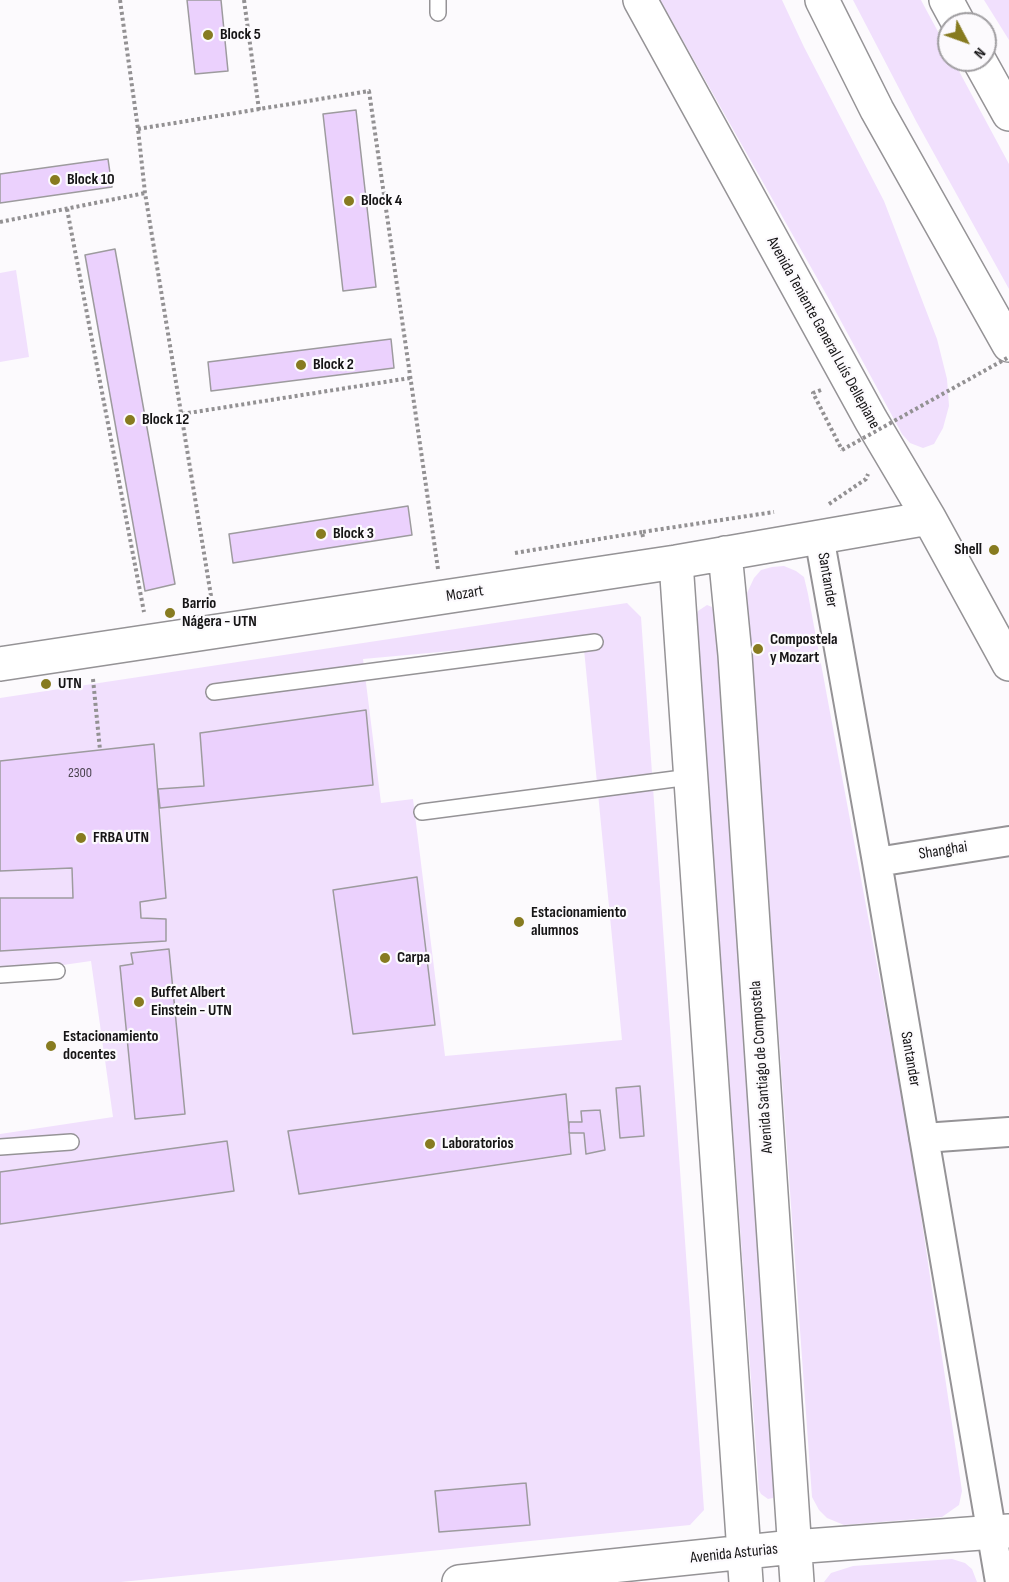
<!DOCTYPE html>
<meta charset="utf-8">
<style>
body{margin:0}
#map{position:relative;width:1009px;height:1582px;overflow:hidden;background:#fcfafd;font-family:"Sofia Sans Condensed",sans-serif}
canvas{display:block}
.north{position:absolute;left:937px;top:12px;width:60px;height:60px;box-sizing:border-box;background:#fcfafd;border:2px solid #a09ea1;border-radius:50%;rotate:131deg;font-size:16px;font-weight:700;line-height:24px;text-align:center;color:#161516}
.north::after{content:'';display:block;margin:auto;width:21px;height:27px;background:#877b20;clip-path:polygon(50% 0,100% 100%,50% 72%,0 100%)}
</style>
<div id="map">
<canvas width="1009" height="1582"></canvas>
<div class="north">N</div>
</div>
<script>
const c = document.querySelector('canvas').getContext('2d');
c.lineJoin = 'round';
function fill(path, color) { c.fillStyle = color; c.fill(path, 'evenodd'); }
const shape = rows => new Path2D(rows.map(r => 'M' + r).join(''));
function stroke(path, color, width, dash) { c.strokeStyle = color; c.lineWidth = width; c.lineCap = dash ? 'butt' : 'round'; c.setLineDash(dash || []); c.stroke(path); }
function drawText(font, color, halo, rows, align = 'center') {
  c.font = font + ' "Sofia Sans Condensed",sans-serif'; c.lineWidth = 4.5; c.setLineDash([]); c.textBaseline = 'middle'; c.strokeStyle = halo; c.fillStyle = color; for (const [text, x, y, turn = 0] of rows) {
    c.save(); c.translate(x, y); c.rotate((+turn || 0) * Math.PI / 180); c.textAlign = isNaN(turn) ? turn : align; if (halo) c.strokeText(text, 0, 0); c.fillText(text, 0, 0); c.restore();
  }
}
const green = shape([
 [660,0,782,0,804,47,884,201,937,339,947,379,949,406,943,428,934,444,923,448,910,443,902,434,830,301],
 [853,0,921,0,922,2,949,52,949,60,953,60,1009,164,1009,289,916,121],
 [984,0,1009,0,1009,40],
 [16,270,29,357,0,362,0,273],
 [784,566,796,571,804,577,808,594,910,1142,962,1491,959,1505,942,1517,844,1525,827,1518,819,1510,812,1497,747,593,754,578,761,570,772,567],
 [627,603,641,617,704,1510,690,1525,121,1582,0,1582,0,1224,234,1190,227,1141,0,1172,0,1134,113,1117,91,961,0,974,0,951,166,941,166,919,141,918,140,902,166,897,160,808,373,785,365,710,200,733,204,786,158,789,154,744,0,761,0,698],
 [583,639,622,1040,445,1056,413,799,381,803,363,659],
 [417,878,435,1025,353,1034,333,890],
 [169,950,185,1114,136,1119,120,966,133,964,131,954],
 [639,1086,644,1135,620,1138,616,1088],
 [566,1094,569,1122,582,1122,582,1111,600,1110,605,1150,586,1154,584,1133,569,1133,571,1155,299,1194,288,1131],
 [526,1483,529,1525,439,1532,436,1491],
 [707,605,712,607,717,621,776,1491,773,1498,768,1499,761,1494,759,1490,696,618,698,611],
 [72,868,73,898,0,898,0,871],
 [952,1559,965,1563,972,1569,977,1582,824,1582,831,1573,853,1566]
]);
const building = shape([
 [187,0,221,0,228,71,195,74,187,0],
 [356,110,376,287,343,291,323,114,356,110],
 [108,159,112,187,0,203,0,174,108,159],
 [115,249,175,584,145,591,85,255,115,249],
 [391,339,394,368,211,391,208,362,391,339],
 [408,506,412,535,233,563,229,534,408,506],
 [366,710,373,785,160,808,158,789,204,786,200,733,366,710],
 [154,744,166,898,140,902,141,918,166,919,166,941,0,951,0,898,73,898,72,868,0,871,0,761,154,744],
 [417,877,435,1025,353,1034,333,890,417,877],
 [169,949,185,1114,135,1119,120,966,133,964,131,953,169,949],
 [640,1086,644,1136,620,1138,616,1088,640,1086],
 [566,1094,571,1154,299,1194,288,1131,566,1094],
 [600,1110,605,1150,586,1154,584,1133,569,1133,569,1122,582,1122,581,1111,600,1110],
 [227,1141,234,1191,0,1224,0,1172,227,1141],
 [526,1483,530,1525,439,1532,435,1491,526,1483]
]);
const path = shape([
 [120,0,138,129,145,193,212,602],
 [244,0,259,110],
 [138,129,369,91,438,569],
 [67,209,144,612],
 [0,222,145,193],
 [821,390,813,393,842,450],
 [182,414,410,378],
 [829,504,866,479,868,474],
 [643,537,642,532,774,512],
 [515,553,642,532],
 [93,679,100,750]
]);
const lane = shape([
 [438,13,438,0],
 [214,692,595,642],
 [422,812,690,777],
 [0,975,57,971],
 [0,1147,71,1142]
]);
const street = shape([
 [819,536,877,862,1000,1582],
 [877,862,1009,841],
 [924,1138,1009,1132]
]);
const secondary = shape([
 [640,0,871,420,929,518,1009,664],
 [725,553,735,655,797,1582],
 [676,562,746,1582],
 [0,664,676,562,929,518],
 [459,1582,793,1547,1009,1531]
]);
const highway = shape([
 [822,0,877,110,1009,345],
 [946,0,959,24],
 [979,60,1009,114]
]);
const pathBridge = shape([
 [842,450,1009,357]
]);
const markers = [
 [208,35,6,"#877b20"],
 [55,180,6,"#877b20"],
 [349,201,6,"#877b20"],
 [301,365,6,"#877b20"],
 [130,420,6,"#877b20"],
 [321,534,6,"#877b20"],
 [994,550,6,"#877b20"],
 [170,613,6,"#877b20"],
 [758,649,6,"#877b20"],
 [46,684,6,"#877b20"],
 [81,838,6,"#877b20"],
 [519,922,6,"#877b20"],
 [385,958,6,"#877b20"],
 [139,1002,6,"#877b20"],
 [51,1046,6,"#877b20"],
 [430,1144,6,"#877b20"]
];
const numberNames = [
 ["2300",80,773]
];
const poiNames = [
 ["Block 5",220,35],
 ["Block 10",67,180],
 ["Block 4",361,201],
 ["Block 2",313,365],
 ["Block 12",142,420],
 ["Block 3",333,534],
 ["Shell",982,550,"right"],
 ["Barrio",182,604],
 ["Nágera - UTN",182,622],
 ["Compostela",770,640],
 ["y Mozart",770,658],
 ["UTN",58,684],
 ["FRBA UTN",93,838],
 ["Estacionamiento",531,913],
 ["alumnos",531,931],
 ["Carpa",397,958],
 ["Buffet Albert",151,993],
 ["Einstein - UTN",151,1011],
 ["Estacionamiento",63,1037],
 ["docentes",63,1055],
 ["Laboratorios",442,1144]
];
const streetNames = [
 ["Avenida Teniente General Luís Dellepiane",823,333,61],
 ["Santander",827,580,80],
 ["Mozart",465,594,-9],
 ["Shanghai",943,851,-9],
 ["Santander",910,1059,80],
 ["Avenida Santiago de Compostela",762,1067,-94],
 ["Avenida Asturias",734,1554,-6]
];
fill(green, '#f1e0fd');
fill(building, '#ebd1fd');
stroke(building, '#9d9b9e', 1.5);
stroke(lane, '#959396', 18);
stroke(street, '#959396', 32);
stroke(secondary, '#959396', 36);
stroke(highway, '#959396', 36);
stroke(path, '#939193', 4, [3, 3]);
stroke(lane, '#fff', 15);
stroke(street, '#fff', 28);
stroke(secondary, '#fff', 33);
stroke(highway, '#fff', 33);
stroke(pathBridge, '#939193', 4, [3, 3]);
for (const [x, y, r, color] of markers) { const dot = new Path2D(); dot.arc(x, y, r, 0, 2 * Math.PI); c.fillStyle = color; c.fill(dot); stroke(dot, '#fcfafd', 2); }
drawText('14px', '#4b4450', null, numberNames);
drawText('bold 16px', '#161516', '#fcfafd', poiNames, 'left');
drawText('16px', '#161516', '#fcfafd', streetNames);
</script>
